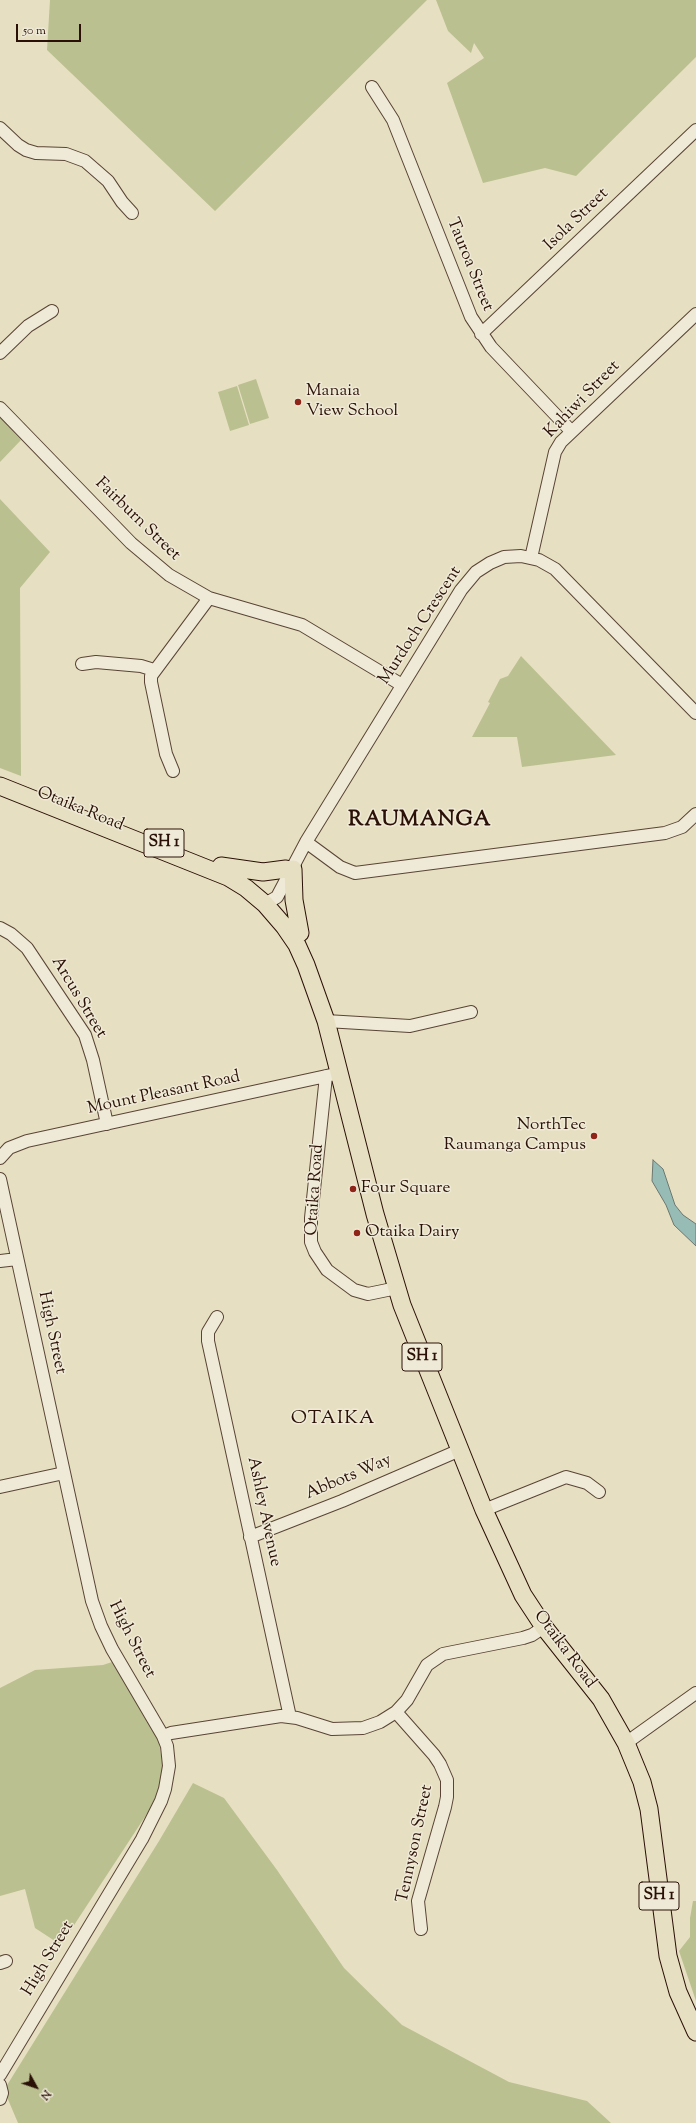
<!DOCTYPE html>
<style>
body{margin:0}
#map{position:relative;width:696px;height:2123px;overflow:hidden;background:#e7dfc1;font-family:"Sorts Mill Goudy",serif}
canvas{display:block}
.north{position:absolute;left:16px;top:2067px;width:40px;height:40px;-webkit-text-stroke:3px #efead7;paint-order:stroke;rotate:130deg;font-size:11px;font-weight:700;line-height:16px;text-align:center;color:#2a1006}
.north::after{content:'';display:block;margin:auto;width:14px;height:18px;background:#2a1006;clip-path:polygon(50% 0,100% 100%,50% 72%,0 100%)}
.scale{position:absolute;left:16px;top:24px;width:65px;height:18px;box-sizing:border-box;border:2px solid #2a1006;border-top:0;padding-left:5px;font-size:12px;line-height:14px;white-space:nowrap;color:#2a1006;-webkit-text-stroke:3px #efead7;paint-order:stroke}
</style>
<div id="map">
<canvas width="696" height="2123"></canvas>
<div class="north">N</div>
<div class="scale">50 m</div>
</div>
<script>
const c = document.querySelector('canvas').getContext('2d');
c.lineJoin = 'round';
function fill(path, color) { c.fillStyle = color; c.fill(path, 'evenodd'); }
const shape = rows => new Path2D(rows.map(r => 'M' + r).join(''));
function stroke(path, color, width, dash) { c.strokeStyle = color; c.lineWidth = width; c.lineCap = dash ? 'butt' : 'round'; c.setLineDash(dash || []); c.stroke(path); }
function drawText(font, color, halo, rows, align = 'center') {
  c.font = font + ' "Sorts Mill Goudy",serif'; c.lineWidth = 3; c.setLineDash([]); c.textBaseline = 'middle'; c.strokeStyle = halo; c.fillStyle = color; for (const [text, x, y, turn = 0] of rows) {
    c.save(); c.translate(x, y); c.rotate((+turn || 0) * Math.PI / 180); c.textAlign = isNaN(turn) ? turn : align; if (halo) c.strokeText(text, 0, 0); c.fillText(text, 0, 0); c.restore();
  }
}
const green = shape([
 [50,0,427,0,215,211,47,50],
 [436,0,696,0,696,57,576,176,545,168,483,183,447,83,484,58,474,43,471,53,448,31],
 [256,379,269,418,250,424,238,385],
 [237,386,249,425,230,431,218,392],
 [0,417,21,440,0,462],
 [0,499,50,552,20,588,21,776,0,768],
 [521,656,616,755,522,767,517,737,472,737,490,703,488,702,500,679,508,676],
 [115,1661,159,1741,164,1777,154,1803,61,1945,35,1928,25,1889,0,1896,0,1688,35,1670,103,1665],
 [193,1783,224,1798,277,1870,344,1968,402,2025,509,2082,587,2101,611,2123,18,2123,4,2090,159,1841],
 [693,1901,696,1901,696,2001,679,1951,690,1937,690,1918]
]);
const water = shape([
 [653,1160,663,1169,675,1205,683,1215,696,1224,696,1246,674,1225,666,1205,652,1181,653,1160]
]);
const minor = shape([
 [372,87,393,120,471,317,491,347,571,431],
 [0,128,18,145,26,150,36,153,66,154,85,161,108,181,122,202,132,213],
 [481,334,696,130],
 [0,353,28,326,52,311],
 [0,408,131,543,169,575,209,598,302,625,402,685],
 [531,558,555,452,561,442,696,314],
 [82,664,96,662,141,666,154,670],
 [173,771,166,754,151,682,151,676,209,598],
 [306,842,340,867,355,873,665,833,682,827,696,814],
 [265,904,277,897,306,842,461,590,476,572,490,563,504,557,521,556,539,560,555,569,696,713],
 [0,928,11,934,27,948,85,1035,93,1060,107,1124],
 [326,1021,410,1026,471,1012],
 [326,1076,311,1218,311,1242,315,1252,327,1270,354,1290,368,1294,397,1288],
 [0,1158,9,1148,27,1141,340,1073],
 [0,1179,92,1601,101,1626,112,1649,163,1736,167,1746,169,1766,165,1789,161,1801,142,1839,0,2075],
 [0,1261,17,1259],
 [217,1317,208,1332,208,1341,290,1717],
 [0,1487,64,1473],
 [484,1510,566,1477,587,1483,599,1492],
 [250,1537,342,1501,460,1450],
 [396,1712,434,1755,440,1764,447,1780,447,1797,445,1807,418,1901,421,1929],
 [163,1736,171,1733,281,1716,297,1718,332,1729,363,1728,380,1722,396,1712,407,1700,427,1665,443,1654,523,1638,532,1635,544,1627],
 [626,1743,696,1693],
 [0,1963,6,1961],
 [0,2085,2,2093,0,2099]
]);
const highway = shape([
 [0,786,228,877,246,888,265,904,284,926,297,945,306,965,326,1021,375,1214,402,1305,484,1510,523,1595,544,1627,601,1699,626,1743,642,1782,649,1809,668,1956,678,1992,696,2032],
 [221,866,263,872,286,869],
 [293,869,294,900,300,933]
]);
const markers = [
 [298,402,4,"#8f2418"],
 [594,1136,4,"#8f2418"],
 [353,1189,4,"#8f2418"],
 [357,1233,4,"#8f2418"]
];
const shields = [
 [164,843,40],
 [422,1357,40],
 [659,1896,40]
];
const shieldNames = [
 ["SH 1",164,843],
 ["SH 1",422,1357],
 ["SH 1",659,1896]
];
const streetNames = [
 ["Isola Street",577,220,-44],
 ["Tauroa Street",469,265,68],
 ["Kahiwi Street",583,400,-46],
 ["Fairburn Street",137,520,44],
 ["Murdoch Crescent",421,626,-57],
 ["Otaika Road",80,810,22],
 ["Arcus Street",78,998,59],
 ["Mount Pleasant Road",164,1094,-12],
 ["Otaika Road",316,1190,-86],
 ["High Street",51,1333,78],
 ["Abbots Way",349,1478,-23],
 ["Ashley Avenue",263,1512,78],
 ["High Street",131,1640,63],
 ["Otaika Road",564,1650,53],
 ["Tennyson Street",416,1844,-78],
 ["High Street",49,1959,-59]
];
const poiNames = [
 ["Manaia",306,392],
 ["View School",306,412],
 ["NorthTec",586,1126,"right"],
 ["Raumanga Campus",586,1146,"right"],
 ["Four Square",361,1189],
 ["Otaika Dairy",365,1233]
];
const quarterNames = [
 ["OTAIKA",333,1420]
];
const districtNames = [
 ["RAUMANGA",420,821]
];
fill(green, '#bac090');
fill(water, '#97bcb6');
stroke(water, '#6b7770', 1);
stroke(minor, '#594435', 14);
stroke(highway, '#2a1006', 19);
stroke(minor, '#efead7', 12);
stroke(highway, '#e7dfc1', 17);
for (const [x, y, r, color] of markers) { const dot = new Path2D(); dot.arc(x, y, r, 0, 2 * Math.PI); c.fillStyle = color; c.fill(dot); stroke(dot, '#efead7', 1.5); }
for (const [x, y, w] of shields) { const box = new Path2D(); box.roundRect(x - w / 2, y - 14, w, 28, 3); c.fillStyle = '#efead7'; c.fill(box); stroke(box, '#2a1006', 1); }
drawText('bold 16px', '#2a1006', null, shieldNames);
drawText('17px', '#2a1006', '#efead7', streetNames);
drawText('17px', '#2a1006', '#efead7', poiNames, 'left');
c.letterSpacing = '1px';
drawText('19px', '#2a1006', '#efead7', quarterNames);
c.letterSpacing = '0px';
c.letterSpacing = '1px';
drawText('bold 21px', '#2a1006', '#efead7', districtNames);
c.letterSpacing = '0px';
</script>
